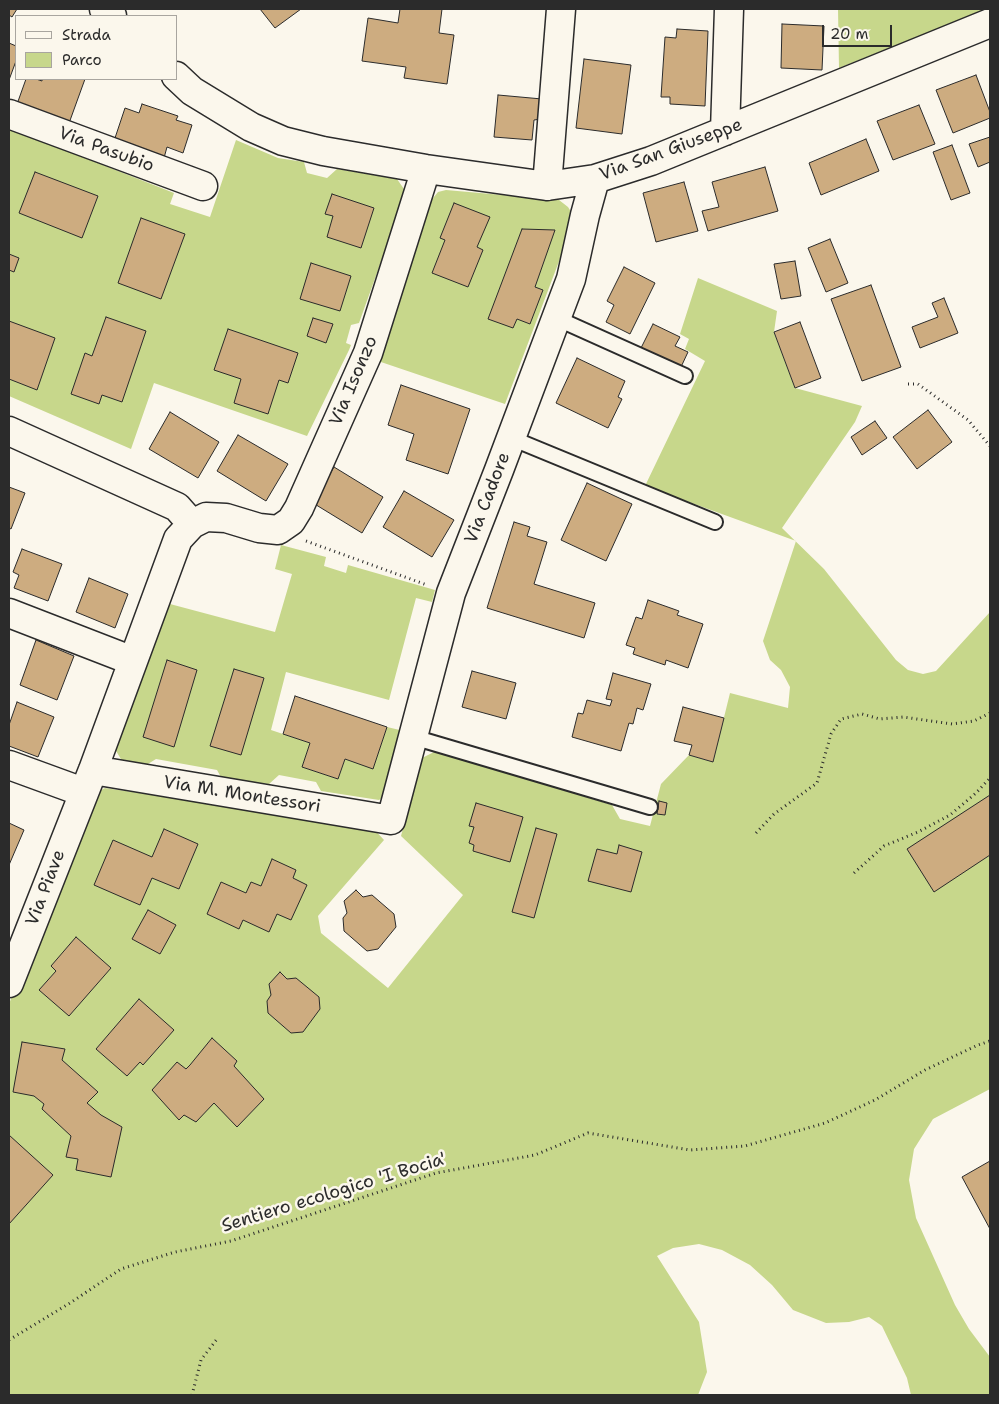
<!DOCTYPE html>
<style>
body{margin:0}
#map{position:relative;width:999px;height:1404px;overflow:hidden;background:#fbf7ec;font-family:"Shantell Sans",sans-serif}
canvas{display:block}
.frame{position:absolute;inset:0;border:10px solid #2b2b2b;pointer-events:none}
.legend{position:absolute;left:15px;top:15px;width:162px;height:65px;box-sizing:border-box;background:#fbf7ec;border:1px solid #a8a59f;margin:0;padding:6px 9px;list-style:none;font-size:15px;color:#2b2b2b}
.legend li{display:flex;align-items:center;gap:10px;height:25px}
.legend b{width:25px;border:1px solid #a8a59f}
.scale{position:absolute;left:822px;top:25px;width:70px;height:22px;box-sizing:border-box;border:2px solid #2b2b2b;border-top:0;padding-left:6px;font-size:15px;line-height:18px;white-space:nowrap;color:#2b2b2b;-webkit-text-stroke:4px #fbf7ec;paint-order:stroke}
</style>
<div id="map">
<canvas width="999" height="1404"></canvas>
<div class="frame"></div>
<ul class="legend">
<li><b style="height:6px;background:#fbf7ec"></b>Strada</li>
<li><b style="height:14px;background:#c7d78b"></b>Parco</li>
</ul>
<div class="scale">20 m</div>
</div>
<script>
const c = document.querySelector('canvas').getContext('2d');
c.lineJoin = 'round';
function fill(path, color) { c.fillStyle = color; c.fill(path, 'evenodd'); }
const shape = rows => new Path2D(rows.map(r => 'M' + r).join(''));
function stroke(path, color, width, dash) { c.strokeStyle = color; c.lineWidth = width; c.lineCap = dash ? 'butt' : 'round'; c.setLineDash(dash || []); c.stroke(path); }
function drawText(font, color, halo, rows, align = 'center') {
  c.font = font + ' "Shantell Sans",sans-serif'; c.lineWidth = 5; c.setLineDash([]); c.textBaseline = 'middle'; c.strokeStyle = halo; c.fillStyle = color; for (const [text, x, y, turn = 0] of rows) {
    c.save(); c.translate(x, y); c.rotate((+turn || 0) * Math.PI / 180); c.textAlign = isNaN(turn) ? turn : align; if (halo) c.strokeText(text, 0, 0); c.fillText(text, 0, 0); c.restore();
  }
}
const green = shape([
 [838,9,987,9,839,68],
 [9,128,174,193,170,204,210,217,236,140,278,158,304,162,307,173,327,178,337,169,397,179,406,192,359,323,351,325,346,343,351,345,349,350,307,436,154,383,131,449,9,396],
 [446,190,559,200,568,207,573,215,572,227,505,404,375,360,429,203,438,192],
 [698,278,777,311,774,332,795,388,862,406,855,422,782,528,824,569,896,660,908,670,923,674,936,671,990,612,990,1089,933,1119,914,1149,909,1180,916,1218,955,1305,969,1329,990,1357,990,1395,911,1395,907,1378,882,1326,869,1317,849,1322,826,1323,793,1310,772,1285,750,1265,722,1250,699,1244,673,1248,657,1256,699,1322,707,1372,698,1395,9,1395,9,1004,89,796,105,788,372,827,384,840,318,916,321,933,388,988,463,895,401,836,422,758,436,751,612,805,620,819,650,826,661,784,689,755,713,762,730,693,788,708,790,687,781,670,770,660,763,641,796,541,645,486,705,361,685,349,689,339,680,334],
 [281,545,326,557,324,566,346,573,348,565,435,590,432,602,416,598,389,700,286,672,271,730,310,743,302,767,338,779,345,759,373,768,387,727,404,731,387,794,379,800,321,791,316,782,279,775,269,784,258,783,222,779,217,770,156,759,143,767,124,764,113,746,170,604,275,632,292,574,275,569]
]);
const building = shape([
 [9,9,17,9,12,17,9,15,9,9],
 [260,9,301,9,275,28,260,9],
 [400,9,442,9,439,33,454,35,447,84,404,78,406,67,362,61,368,18,398,23,400,9],
 [782,24,824,26,822,70,781,68,782,24],
 [677,29,708,31,705,106,670,104,670,97,661,97,665,37,676,38,677,29],
 [9,43,16,46,16,61,9,80,9,43],
 [584,59,631,65,622,134,576,128,584,59],
 [976,75,990,112,990,118,953,133,936,90,976,75],
 [26,79,36,79,42,81,42,79,85,79,68,126,16,107,26,79],
 [498,95,542,99,541,119,534,120,532,140,494,137,498,95],
 [142,104,178,116,176,120,192,125,183,153,167,147,164,158,114,141,125,108,139,113,142,104],
 [919,105,935,144,893,160,877,121,919,105],
 [990,137,990,162,978,167,969,144,990,137],
 [866,139,879,171,821,195,809,163,866,139],
 [952,145,970,193,951,200,933,152,952,145],
 [765,167,778,211,708,231,702,211,719,207,712,182,765,167],
 [35,172,98,196,82,238,19,213,35,172],
 [684,182,698,231,656,242,643,193,684,182],
 [332,194,374,208,361,248,327,237,333,216,325,214,332,194],
 [454,203,490,217,477,247,483,250,468,287,432,273,445,240,440,238,454,203],
 [141,218,185,234,161,299,118,283,141,218],
 [522,229,555,230,535,287,543,290,530,324,517,319,513,328,488,319,522,229],
 [830,239,848,283,826,292,808,248,830,239],
 [9,254,19,258,14,272,9,270,9,254],
 [795,261,801,296,781,299,774,264,795,261],
 [311,263,351,276,340,311,300,299,311,263],
 [624,267,655,283,630,334,606,322,614,305,607,301,624,267],
 [871,285,901,367,862,381,831,299,871,285],
 [944,298,958,333,920,348,912,327,938,317,932,303,944,298],
 [106,317,146,331,122,402,102,395,99,404,71,394,85,353,92,356,106,317],
 [313,318,333,324,326,343,307,336,313,318],
 [9,321,55,338,37,390,9,379,9,321],
 [800,322,821,378,795,388,774,332,800,322],
 [653,324,680,337,675,346,688,352,681,367,641,348,653,324],
 [228,329,298,353,288,383,279,380,268,414,234,403,241,379,214,370,228,329],
 [577,358,625,381,618,397,622,399,608,428,556,403,577,358],
 [401,385,470,409,448,474,406,460,414,434,388,425,401,385],
 [928,410,952,442,917,469,893,437,928,410],
 [170,412,219,442,198,478,149,449,170,412],
 [875,421,887,438,862,455,851,437,875,421],
 [238,435,288,464,266,501,217,471,238,435],
 [334,467,383,497,362,533,313,503,334,467],
 [587,483,632,504,606,561,561,540,587,483],
 [9,487,25,493,11,529,9,528,9,487],
 [404,491,454,520,432,557,383,527,404,491],
 [514,522,530,527,527,536,547,542,534,584,595,603,584,638,487,608,514,522],
 [22,549,62,564,48,601,14,588,19,575,13,572,22,549],
 [89,578,128,594,115,628,76,612,89,578],
 [648,600,679,611,677,615,703,624,688,668,666,660,665,665,633,654,635,648,626,645,636,617,642,619,648,600],
 [36,640,74,656,57,700,20,685,36,640],
 [167,660,197,670,174,747,143,737,167,660],
 [234,669,264,678,241,755,210,746,234,669],
 [472,671,516,683,506,719,462,707,472,671],
 [613,673,651,684,643,710,637,708,633,724,629,723,621,751,572,737,578,713,583,714,587,700,610,706,612,700,606,699,613,673],
 [295,696,387,727,373,769,345,759,338,779,302,767,310,743,283,734,295,696],
 [17,702,54,717,38,757,9,746,9,725,17,702],
 [683,707,724,718,713,762,689,755,692,745,674,741,683,707],
 [990,795,990,855,934,892,907,849,990,795],
 [659,801,667,803,665,815,657,814,659,801],
 [476,803,523,817,510,862,473,851,474,845,469,843,474,827,469,826,476,803],
 [9,823,24,830,9,865,9,823],
 [536,828,557,834,534,918,512,912,536,828],
 [164,829,198,844,179,889,152,878,140,905,94,885,113,840,152,857,164,829],
 [619,845,642,852,631,892,588,881,597,849,617,854,619,845],
 [272,859,296,870,293,878,307,885,291,920,277,914,269,932,243,920,239,929,207,914,221,882,246,893,251,882,261,886,272,859],
 [356,890,363,897,372,895,394,914,396,927,378,949,367,951,344,931,343,918,347,913,344,901,356,890],
 [148,910,176,925,160,954,132,939,148,910],
 [76,937,111,968,69,1016,39,990,56,971,51,966,76,937],
 [280,972,287,979,296,978,319,997,320,1009,303,1032,291,1033,268,1013,267,1001,271,995,269,984,280,972],
 [139,999,174,1030,143,1065,140,1062,127,1076,96,1049,139,999],
 [212,1038,237,1061,234,1066,264,1099,237,1127,214,1103,196,1122,184,1115,179,1120,152,1090,177,1062,186,1069,190,1065,212,1038],
 [22,1042,65,1049,62,1060,98,1092,87,1103,101,1115,122,1127,111,1177,76,1170,78,1159,66,1157,71,1136,42,1109,44,1104,34,1096,13,1092,22,1042],
 [9,1135,53,1175,9,1224,9,1135],
 [990,1161,990,1229,962,1177,990,1161]
]);
const path = shape([
 [908,384,918,384,968,420,990,446],
 [306,541,427,585],
 [756,833,774,814,817,783,831,734,841,719,862,714,880,719,903,717,952,724,974,721,990,713],
 [854,873,884,846,918,832,950,815,976,793,990,778],
 [9,1340,70,1303,121,1269,175,1252,231,1241,436,1173,535,1155,588,1133,690,1150,745,1146,825,1123,875,1100,925,1070,978,1045,990,1041],
 [192,1395,201,1360,217,1339]
]);
const service = shape([
 [556,318,685,376],
 [511,438,715,522],
 [413,737,650,807]
]);
const minor = shape([
 [104,9,112,16],
 [176,76,192,91,251,127,283,141,323,151,426,169,547,186,595,179,651,161,990,23],
 [9,114,203,186],
 [725,131,729,9],
 [547,186,561,9],
 [9,431,177,507,192,524],
 [9,613,133,661],
 [9,765,83,792],
 [93,770,391,820,451,593,499,470,571,279,585,215,595,179],
 [9,983,93,770,178,539,192,524,206,517,226,518,259,528,278,530,291,521,299,508,368,353,426,169]
]);
const streetNames = [
 ["Via Pasubio",106,150,20],
 ["Via San Giuseppe",671,150,-20],
 ["Via Isonzo",354,381,-67],
 ["Via Cadore",488,498,-69],
 ["Via M. Montessori",242,795,9],
 ["Via Piave",46,888,-69],
 ["Sentiero ecologico 'I Bocia'",334,1193,-17]
];
fill(green, '#c7d78b');
fill(building, '#cdac80');
stroke(building, '#2b2b2b', 1);
stroke(service, '#2b2b2b', 18);
stroke(minor, '#2b2b2b', 31);
stroke(path, '#2b2b2b', 3, [1, 4]);
stroke(service, '#fbf7ec', 14);
stroke(minor, '#fbf7ec', 28);
drawText('18px', '#2b2b2b', '#fbf7ec', streetNames);
</script>
